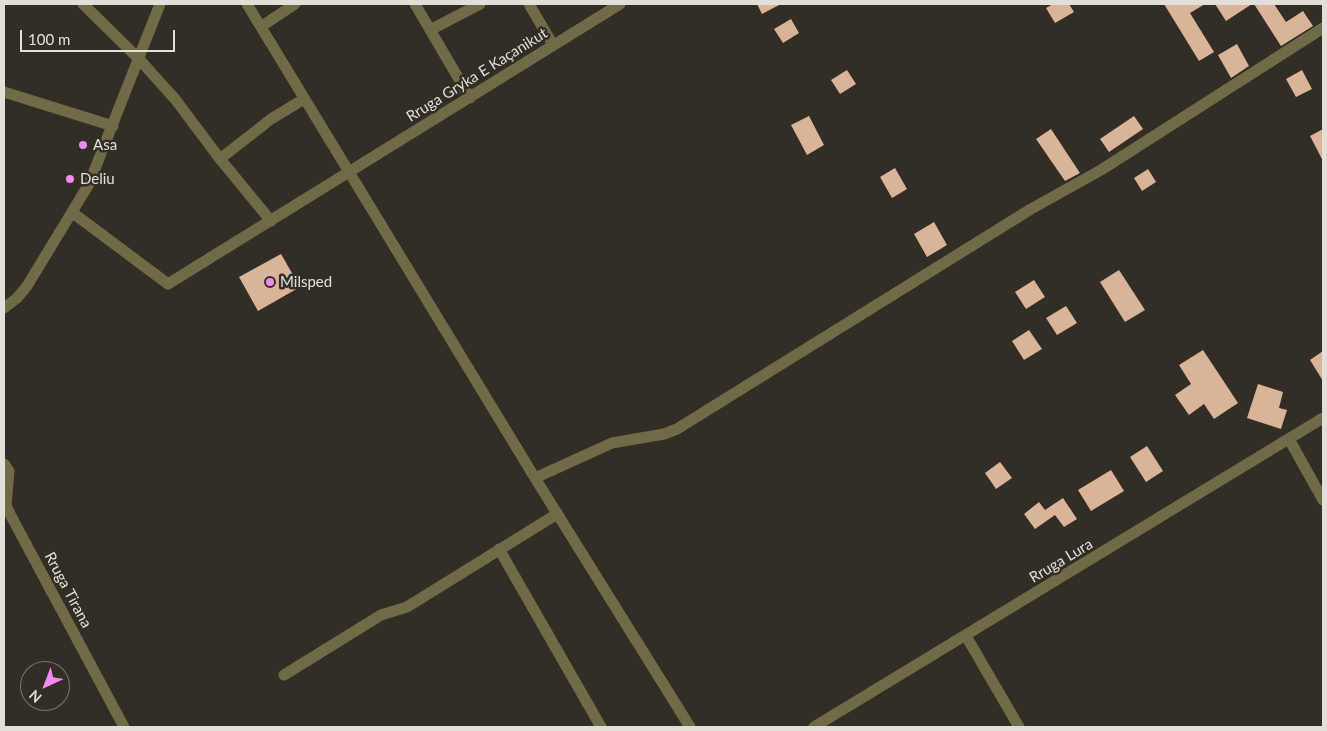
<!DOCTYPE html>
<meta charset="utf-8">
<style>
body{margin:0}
#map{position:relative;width:1327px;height:731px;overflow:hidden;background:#332e25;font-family:Lato,sans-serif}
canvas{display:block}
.frame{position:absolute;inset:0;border:5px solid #e2dfd9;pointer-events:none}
.north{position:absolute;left:20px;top:661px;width:50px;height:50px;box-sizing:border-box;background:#332e25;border:1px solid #79756d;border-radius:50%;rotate:223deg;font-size:14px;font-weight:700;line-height:20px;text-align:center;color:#e2dfd9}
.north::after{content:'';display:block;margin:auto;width:18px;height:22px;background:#f38af1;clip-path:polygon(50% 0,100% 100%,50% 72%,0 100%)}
.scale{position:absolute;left:20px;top:30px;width:155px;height:22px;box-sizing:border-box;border:2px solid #e2dfd9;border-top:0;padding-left:6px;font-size:15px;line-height:18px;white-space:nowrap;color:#e2dfd9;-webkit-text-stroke:4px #332e25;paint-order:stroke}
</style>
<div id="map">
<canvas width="1327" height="731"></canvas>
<div class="frame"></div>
<div class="north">N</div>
<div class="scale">100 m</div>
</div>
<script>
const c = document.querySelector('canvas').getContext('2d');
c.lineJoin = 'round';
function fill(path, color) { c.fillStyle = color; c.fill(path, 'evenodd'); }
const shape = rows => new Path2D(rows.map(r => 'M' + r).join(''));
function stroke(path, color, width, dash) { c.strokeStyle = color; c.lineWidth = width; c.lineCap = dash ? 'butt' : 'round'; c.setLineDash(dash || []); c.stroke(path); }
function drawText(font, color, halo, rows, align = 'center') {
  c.font = font + ' Lato,sans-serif'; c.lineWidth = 5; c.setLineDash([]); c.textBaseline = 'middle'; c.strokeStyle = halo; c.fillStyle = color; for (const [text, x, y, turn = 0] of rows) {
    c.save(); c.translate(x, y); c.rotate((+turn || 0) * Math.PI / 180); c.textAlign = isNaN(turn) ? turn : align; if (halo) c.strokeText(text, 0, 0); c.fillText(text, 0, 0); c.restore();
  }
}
const building = shape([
 [757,4,781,4,762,14],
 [1053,4,1069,4,1074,12,1055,23,1046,8],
 [1164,4,1205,4,1190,13,1214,52,1199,61],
 [1215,4,1252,4,1226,21],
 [1254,4,1274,4,1286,22,1303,11,1313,26,1281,46],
 [791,19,799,33,783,43,774,29],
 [1237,44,1249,66,1231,78,1218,55],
 [847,70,856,84,840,94,831,80],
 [1302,70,1312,89,1296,97,1286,79],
 [809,116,824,145,807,155,791,125],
 [1134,116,1143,129,1109,152,1100,139],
 [1051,129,1080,173,1065,181,1036,139],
 [1323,129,1323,161,1310,136],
 [895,168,907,189,892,198,880,177],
 [1148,169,1156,182,1142,191,1134,178],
 [934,222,947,245,927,257,914,234],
 [281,254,300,287,258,311,239,277],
 [1119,270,1145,310,1125,322,1100,282],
 [1034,280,1045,297,1026,309,1015,292],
 [1066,306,1077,323,1057,335,1046,318],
 [1029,330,1042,349,1024,360,1012,341],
 [1203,350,1238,403,1214,419,1204,404,1189,415,1175,395,1191,384,1179,365],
 [1323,351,1323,381,1310,360],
 [1258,384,1283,392,1279,408,1287,410,1281,429,1247,418],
 [1147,446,1163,471,1146,482,1130,457],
 [1000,462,1012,478,996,489,985,473],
 [1111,470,1124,491,1091,511,1078,490],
 [1063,498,1077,519,1064,527,1055,515,1035,529,1024,514,1039,502,1045,510]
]);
const minor = shape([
 [83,4,139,59,175,99,220,159,271,221],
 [247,4,535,478,690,727],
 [415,4,470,98],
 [529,4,553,45],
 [262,26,295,4],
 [430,30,480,4],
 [4,92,113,126],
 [220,159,271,119,304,99],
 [73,213,168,284,620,4],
 [4,308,17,298,27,286,89,184,160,4],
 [1289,439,1323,500],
 [4,464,9,471,6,505,10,514,124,727],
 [535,478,612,443,664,434,677,429,1031,209,1101,170,1323,28],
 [499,549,601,727],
 [966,636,1019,727],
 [284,675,381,615,407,607,557,514],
 [814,727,1323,418]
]);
const markers = [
 [83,145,5,"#f38af1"],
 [70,179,5,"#f38af1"],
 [270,282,5,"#f38af1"]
];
const streetNames = [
 ["Rruga Gryka E Kaçanikut",477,75,-32],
 ["Rruga Lura",1061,561,-31],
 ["Rruga Tirana",68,590,62]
];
const poiNames = [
 ["Asa",93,145],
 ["Deliu",80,179],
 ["Milsped",280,282]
];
fill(building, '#d9b499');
stroke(minor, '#6e6b47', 11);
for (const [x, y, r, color] of markers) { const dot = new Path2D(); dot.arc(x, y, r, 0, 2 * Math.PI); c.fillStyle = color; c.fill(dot); stroke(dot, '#332e25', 2); }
drawText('15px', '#e2dfd9', '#332e25', streetNames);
drawText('15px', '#e2dfd9', '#332e25', poiNames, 'left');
</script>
